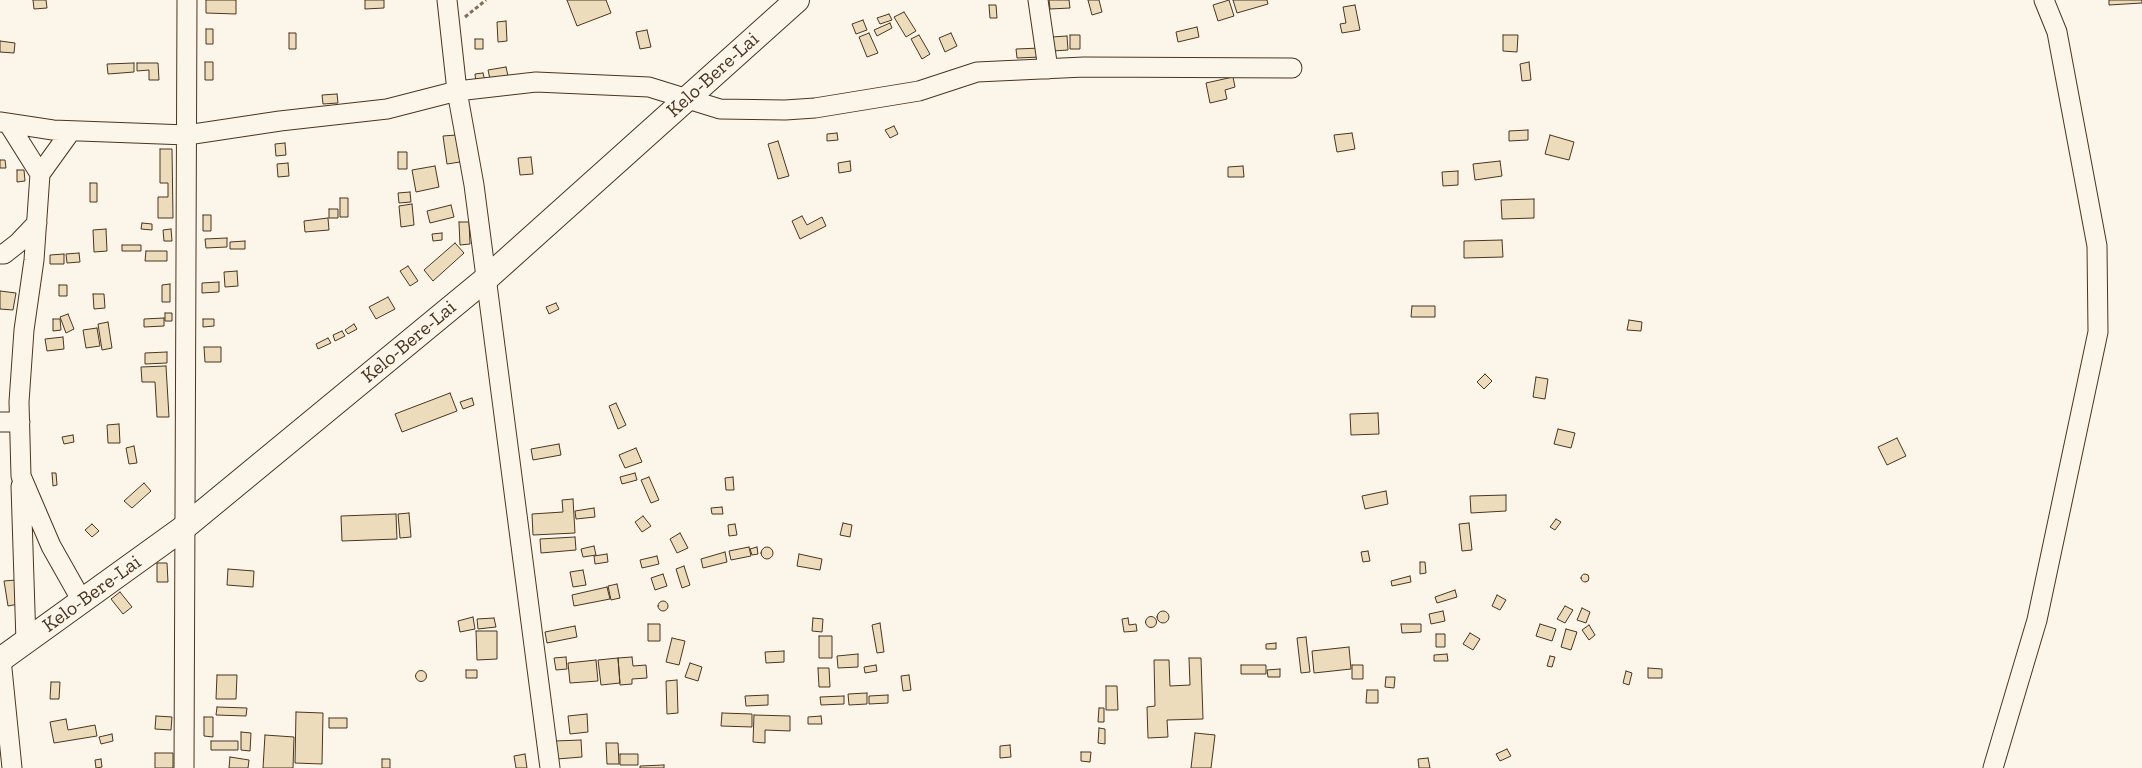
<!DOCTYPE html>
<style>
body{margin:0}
canvas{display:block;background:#fbf6e9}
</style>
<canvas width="2142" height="768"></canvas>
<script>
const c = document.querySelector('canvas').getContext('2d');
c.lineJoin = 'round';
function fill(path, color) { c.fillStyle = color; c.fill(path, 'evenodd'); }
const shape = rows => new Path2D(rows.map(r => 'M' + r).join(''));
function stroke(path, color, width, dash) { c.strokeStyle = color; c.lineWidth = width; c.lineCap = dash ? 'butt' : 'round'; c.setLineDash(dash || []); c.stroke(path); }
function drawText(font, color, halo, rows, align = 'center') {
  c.font = font + ' "Zilla Slab",serif'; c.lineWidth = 4; c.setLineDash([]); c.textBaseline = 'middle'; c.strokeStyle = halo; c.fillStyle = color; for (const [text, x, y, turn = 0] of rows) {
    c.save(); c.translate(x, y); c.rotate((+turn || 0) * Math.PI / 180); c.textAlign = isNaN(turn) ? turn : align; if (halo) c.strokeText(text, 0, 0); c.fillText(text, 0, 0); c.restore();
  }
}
const building = shape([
 [33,0,46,0,47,8,34,9,33,0],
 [206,0,236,0,236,14,206,13,206,0],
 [365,0,384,0,384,8,365,9,365,0],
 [567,0,606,0,611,13,577,26,567,0],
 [1049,0,1069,0,1070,8,1050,9,1049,0],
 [1088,0,1099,0,1102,12,1092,15,1088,0],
 [1229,0,1234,16,1218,21,1213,5,1229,0],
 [1233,0,1267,0,1268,4,1237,13,1233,0],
 [2109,0,2142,0,2142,3,2109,5,2109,0],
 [989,5,996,5,997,18,990,18,989,5],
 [1355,5,1360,30,1342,33,1340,24,1346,23,1343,7,1355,5],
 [904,12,916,31,906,37,894,17,904,12],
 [889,14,892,20,880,24,877,18,889,14],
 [863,20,867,30,856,34,852,24,863,20],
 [506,21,507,41,498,42,497,22,506,21],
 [890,23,892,28,877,36,874,30,890,23],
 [1197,27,1199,37,1178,42,1176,32,1197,27],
 [206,29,213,29,213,44,206,44,206,29],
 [647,30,651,47,640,49,636,32,647,30],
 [289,33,296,33,296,49,289,49,289,33],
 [869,33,878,53,867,57,859,37,869,33],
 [951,33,957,46,945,52,939,38,951,33],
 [919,35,930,54,922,59,911,39,919,35],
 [1070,35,1080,35,1080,49,1070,49,1070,35],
 [1503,35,1518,35,1517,52,1503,51,1503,35],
 [1067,36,1068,50,1053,51,1052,37,1067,36],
 [475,39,483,39,483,49,475,49,475,39],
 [0,41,15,43,14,53,0,52,0,41],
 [1041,48,1041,57,1017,58,1016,49,1041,48],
 [205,62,213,62,213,80,205,80,205,62],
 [1529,62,1531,80,1522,81,1520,64,1529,62],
 [134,63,134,72,108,74,107,64,134,63],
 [137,63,158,63,159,80,149,80,149,70,137,71,137,63],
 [506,67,508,76,490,79,488,70,506,67],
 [483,73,485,81,476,83,475,74,483,73],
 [1233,77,1235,87,1225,90,1227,99,1210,103,1206,83,1233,77],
 [337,94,338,103,323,104,322,95,337,94],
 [894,126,898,134,890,138,885,130,894,126],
 [1528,130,1528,140,1509,141,1509,131,1528,130],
 [837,133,838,140,827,141,827,134,837,133],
 [1352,133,1355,149,1337,152,1334,135,1352,133],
 [456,135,460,162,447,164,443,136,456,135],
 [1550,135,1574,142,1569,160,1545,154,1550,135],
 [778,141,789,176,778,179,768,144,778,141],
 [285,143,286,155,276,156,275,144,285,143],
 [160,149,172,149,173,218,158,218,158,197,168,197,168,183,160,183,160,149],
 [398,152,407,152,407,169,398,169,398,152],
 [531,157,533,174,520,175,518,158,531,157],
 [0,160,5,160,6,168,0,168,0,160],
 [850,161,851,171,839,173,838,163,850,161],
 [1500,161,1502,176,1475,180,1473,164,1500,161],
 [288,163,289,176,278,177,277,164,288,163],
 [435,166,439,187,416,192,412,170,435,166],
 [1243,166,1244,177,1228,177,1228,167,1243,166],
 [17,170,24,170,25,181,17,182,17,170],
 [1458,171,1458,185,1443,186,1442,172,1458,171],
 [90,183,97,183,97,202,90,202,90,183],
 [410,192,411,202,399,203,398,193,410,192],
 [340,198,348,198,348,217,340,217,340,198],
 [1534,199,1534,218,1502,219,1501,200,1534,199],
 [412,204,414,225,401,227,399,206,412,204],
 [451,205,454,217,430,223,427,211,451,205],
 [329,209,338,209,338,218,329,218,329,209],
 [203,215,211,215,211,231,203,231,203,215],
 [802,216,807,225,822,217,826,226,800,239,792,221,802,216],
 [328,218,329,230,305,232,304,221,328,218],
 [459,222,469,222,470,244,460,245,459,222],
 [142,223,152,224,152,230,141,229,142,223],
 [106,229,107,251,94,252,93,230,106,229],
 [171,229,172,241,164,241,163,230,171,229],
 [442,233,442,240,433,241,432,234,442,233],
 [227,238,227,247,206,248,205,239,227,238],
 [1502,240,1503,257,1464,258,1464,241,1502,240],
 [245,241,245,249,230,249,230,242,245,241],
 [455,243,464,253,433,281,424,270,455,243],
 [122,245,141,245,141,251,122,251,122,245],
 [146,251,167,251,167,261,145,261,146,251],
 [79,253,80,262,67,263,66,254,79,253],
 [64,254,64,264,50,264,50,255,64,254],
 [408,266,418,281,410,286,400,271,408,266],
 [237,271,238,286,225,287,224,272,237,271],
 [219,282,219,292,202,293,202,283,219,282],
 [170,284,170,302,162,302,162,285,170,284],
 [59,285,67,285,67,296,59,296,59,285],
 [0,291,16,293,13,310,0,309,0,291],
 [93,294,104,294,105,308,94,309,93,294],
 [388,297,395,309,376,319,369,307,388,297],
 [556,303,559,309,549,314,546,307,556,303],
 [1412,306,1435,306,1435,317,1411,317,1412,306],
 [165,313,172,313,172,321,165,321,165,313],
 [68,314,74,329,66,333,60,317,68,314],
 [164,318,164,326,144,327,144,319,164,318],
 [53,319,60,319,61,330,53,331,53,319],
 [203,319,214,319,214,326,203,327,203,319],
 [1629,320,1642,322,1641,331,1627,330,1629,320],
 [108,322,112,348,102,350,98,324,108,322],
 [354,324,357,329,348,334,345,330,354,324],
 [97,328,100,346,86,348,83,330,97,328],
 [342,331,345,336,335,341,333,335,342,331],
 [63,337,64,349,47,351,45,339,63,337],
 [328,338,331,343,318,349,316,344,328,338],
 [204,347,221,347,221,362,205,362,204,347],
 [167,352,167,363,145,364,145,353,167,352],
 [166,366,169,417,157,417,155,382,142,382,141,367,166,366],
 [1485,374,1492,381,1484,389,1477,382,1485,374],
 [1536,377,1548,379,1545,399,1533,397,1536,377],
 [450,393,457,411,402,432,395,414,450,393],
 [472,398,474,405,463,409,460,402,472,398],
 [616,403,626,425,618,429,609,406,616,403],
 [1378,413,1379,434,1351,435,1350,414,1378,413],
 [119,424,120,443,108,443,107,425,119,424],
 [1558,429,1575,433,1571,448,1554,444,1558,429],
 [73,435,74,442,64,444,62,437,73,435],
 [1897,438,1906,456,1887,465,1878,447,1897,438],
 [559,444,561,455,533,460,531,449,559,444],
 [134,446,137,463,129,464,126,448,134,446],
 [636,448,642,462,625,468,619,455,636,448],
 [52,473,56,473,57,485,53,486,52,473],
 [635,473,637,480,622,484,620,477,635,473],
 [649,477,659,500,651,503,641,480,649,477],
 [733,477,734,490,726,490,725,478,733,477],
 [144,483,151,491,132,508,124,501,144,483],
 [1386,491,1388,504,1365,509,1362,496,1386,491],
 [1506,495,1506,511,1471,513,1470,496,1506,495],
 [573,499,575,533,533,535,532,514,563,512,562,500,573,499],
 [722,507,723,514,712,514,711,508,722,507],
 [594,508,595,517,576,519,575,511,594,508],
 [409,513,411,537,400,538,398,514,409,513],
 [396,514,397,539,342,541,341,516,396,514],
 [643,516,651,526,642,532,635,522,643,516],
 [1556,519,1561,522,1555,530,1550,527,1556,519],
 [843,523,852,525,850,537,840,535,843,523],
 [1469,523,1472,550,1462,551,1459,524,1469,523],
 [92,524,99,531,92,537,85,530,92,524],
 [735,524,737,535,729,536,728,525,735,524],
 [680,533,688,548,677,553,670,539,680,533],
 [575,537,576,550,541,553,540,539,575,537],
 [594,546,596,555,583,557,581,549,594,546],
 [749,547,751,556,731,560,729,551,749,547],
 [757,547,758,554,752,555,750,549,757,547],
 '761 553a6 6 0 1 1 12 0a6 6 0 1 1-12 0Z',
 [1368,551,1370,561,1363,562,1361,552,1368,551],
 [725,552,727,562,703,568,701,559,725,552],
 [607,554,608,562,595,564,594,556,607,554],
 [799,554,822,559,820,570,797,566,799,554],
 [657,556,659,564,642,568,640,560,657,556],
 [1420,562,1425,562,1426,573,1420,574,1420,562],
 [157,563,167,563,168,582,157,582,157,563],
 [684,566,690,585,682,588,676,569,684,566],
 [228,569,254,571,253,587,227,585,228,569],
 [583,570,586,585,573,587,570,572,583,570],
 '1581 578a4 4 0 1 1 8 0a4 4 0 1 1-8 0Z',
 [663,574,667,586,655,590,651,578,663,574],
 [1410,576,1411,582,1392,586,1391,581,1410,576],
 [16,580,19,604,8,606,4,581,16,580],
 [617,584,620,598,611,600,608,586,617,584],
 [607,587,610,599,574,606,572,595,607,587],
 [1455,590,1457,597,1437,603,1435,597,1455,590],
 [120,592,132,607,123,614,111,599,120,592],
 [1497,595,1506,600,1500,610,1492,606,1497,595],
 '658 606a5 5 0 1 1 10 0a5 5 0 1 1-10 0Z',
 [1565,606,1573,610,1565,623,1557,619,1565,606],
 [1582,608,1590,612,1586,623,1577,620,1582,608],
 [1443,611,1445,621,1431,624,1429,614,1443,611],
 '1157 617a6 6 0 1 1 12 0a6 6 0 1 1-12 0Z',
 '1145.5 622a5.5 5.5 0 1 1 11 0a5.5 5.5 0 1 1-11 0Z',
 [473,617,475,629,460,632,458,621,473,617],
 [494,618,496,627,478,629,477,619,494,618],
 [813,618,823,619,822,632,812,631,813,618],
 [1128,618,1129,625,1136,624,1137,631,1124,632,1122,619,1128,618],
 [880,623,884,652,877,653,872,625,880,623],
 [648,624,660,624,660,641,648,641,648,624],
 [1401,624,1421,624,1421,632,1402,633,1401,624],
 [1540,624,1556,629,1552,641,1536,636,1540,624],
 [1589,625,1595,635,1589,640,1582,630,1589,625],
 [575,626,577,637,547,643,545,632,575,626],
 [1566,629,1577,632,1571,650,1561,647,1566,629],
 [476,631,497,631,497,659,477,660,476,631],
 [1470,633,1480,639,1473,650,1463,644,1470,633],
 [1436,634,1445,634,1445,647,1436,647,1436,634],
 [819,636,832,636,832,658,819,658,819,636],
 [1306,637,1310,672,1301,673,1297,638,1306,637],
 [672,638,685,641,679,665,666,662,672,638],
 [1276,643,1276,649,1266,649,1266,644,1276,643],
 [1349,647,1351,669,1314,673,1312,651,1349,647],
 [784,651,784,662,766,663,765,652,784,651],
 [858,654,858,667,838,668,837,656,858,654],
 [1447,654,1448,661,1434,661,1434,655,1447,654],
 [1550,656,1555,657,1552,667,1547,666,1550,656],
 [566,657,567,669,556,670,554,658,566,657],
 [632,657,633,666,646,665,647,678,632,679,632,684,620,685,618,658,632,657],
 [618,658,620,683,601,685,598,660,618,658],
 [1189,658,1201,658,1203,719,1167,720,1168,737,1148,738,1147,707,1155,706,1154,660,1169,660,1170,686,1190,685,1189,658],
 [596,660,598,681,570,683,568,663,596,660],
 [690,663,702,667,698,681,685,677,690,663],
 [876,665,877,671,865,673,864,667,876,665],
 [1241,665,1266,665,1266,674,1241,674,1241,665],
 [1352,665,1363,665,1363,679,1352,679,1352,665],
 [818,668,829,668,830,687,819,687,818,668],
 [1648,668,1662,669,1662,678,1648,678,1648,668],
 [1280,669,1280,677,1268,677,1267,670,1280,669],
 [466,670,477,670,477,678,466,678,466,670],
 '415.5 676a5.5 5.5 0 1 1 11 0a5.5 5.5 0 1 1-11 0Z',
 [1626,671,1632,673,1629,685,1623,683,1626,671],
 [217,675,237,675,236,699,216,699,217,675],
 [909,675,911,690,903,691,901,676,909,675],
 [1386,677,1395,677,1394,688,1385,687,1386,677],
 [677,680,678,713,667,714,666,681,677,680],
 [51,682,60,682,59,699,50,699,51,682],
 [1106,686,1117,686,1118,710,1106,710,1106,686],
 [1367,690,1378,690,1378,703,1366,703,1367,690],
 [867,693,867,704,849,705,848,694,867,693],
 [768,695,768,705,746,706,745,696,768,695],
 [888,695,888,703,869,704,869,696,888,695],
 [844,696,844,704,821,705,820,697,844,696],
 [217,707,247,708,246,716,216,715,217,707],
 [1099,708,1104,708,1104,722,1098,722,1099,708],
 [296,712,323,713,322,764,295,763,296,712],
 [722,713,752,714,752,727,721,726,722,713],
 [587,714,588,732,570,734,568,716,587,714],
 [754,715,790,716,790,731,765,730,765,743,753,742,754,715],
 [156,716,172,717,171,730,155,729,156,716],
 [821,716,822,724,808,724,808,717,821,716],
 [204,717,213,717,213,737,204,736,204,717],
 [329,718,347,718,347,728,329,728,329,718],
 [66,719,68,730,95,725,97,736,54,743,50,722,66,719],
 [1099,728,1105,729,1105,744,1098,743,1099,728],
 [241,732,251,733,250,751,241,750,241,732],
 [1195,733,1215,735,1211,768,1191,768,1195,733],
 [112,734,113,741,101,744,99,737,112,734],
 [265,735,294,737,293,768,263,768,265,735],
 [581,740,582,757,557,759,555,741,581,740],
 [211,741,238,741,238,750,211,750,211,741],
 [606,743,618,743,619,764,607,764,606,743],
 [1010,745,1011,757,1000,758,1000,746,1010,745],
 [1507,749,1511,756,1500,761,1496,754,1507,749],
 [1081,752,1091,752,1090,762,1081,761,1081,752],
 [155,753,173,753,173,768,155,768,155,753],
 [525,754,527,768,516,768,514,756,525,754],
 [620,754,638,754,638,765,620,765,620,754],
 [230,757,249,760,248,768,229,768,230,757],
 [1428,758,1430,768,1419,768,1418,759,1428,758],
 [101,759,102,767,96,768,95,760,101,759],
 [382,759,390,759,390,768,382,768,382,759],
 [664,765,664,768,640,768,640,766,664,765]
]);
const path = shape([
 [465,17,486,0]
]);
const minor = shape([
 [447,0,457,91,474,185,550,768],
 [1038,0,1048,69],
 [0,122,53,130,187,135,280,121,387,109,457,91,536,82,649,87,720,109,785,110,815,108,919,91,977,72,1084,67,1292,68],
 [8,123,40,174],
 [71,131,40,174,34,260,24,330,19,402,21,476,51,546,82,601],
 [0,254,4,254,18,243,37,223],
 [0,422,20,422],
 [21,486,26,642],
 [1,659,12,768],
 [184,768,187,0],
 [1993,768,2037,620,2098,332,2097,246,2057,32,2044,0]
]);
const major = shape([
 [0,660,186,526,487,278,797,0]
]);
const streetNames = [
 ["Kelo-Bere-Lai",713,75,-42],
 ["Kelo-Bere-Lai",409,342,-40],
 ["Kelo-Bere-Lai",92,594,-36]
];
fill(building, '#ecdcbc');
stroke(building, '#4a3520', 1);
stroke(minor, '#4a3520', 21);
stroke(major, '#4a3520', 26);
stroke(path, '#7f6f5c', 3, [4, 2.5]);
stroke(minor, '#fbf6e9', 19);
stroke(major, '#fbf6e9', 24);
drawText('20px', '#4a3520', '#fbf6e9', streetNames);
</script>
